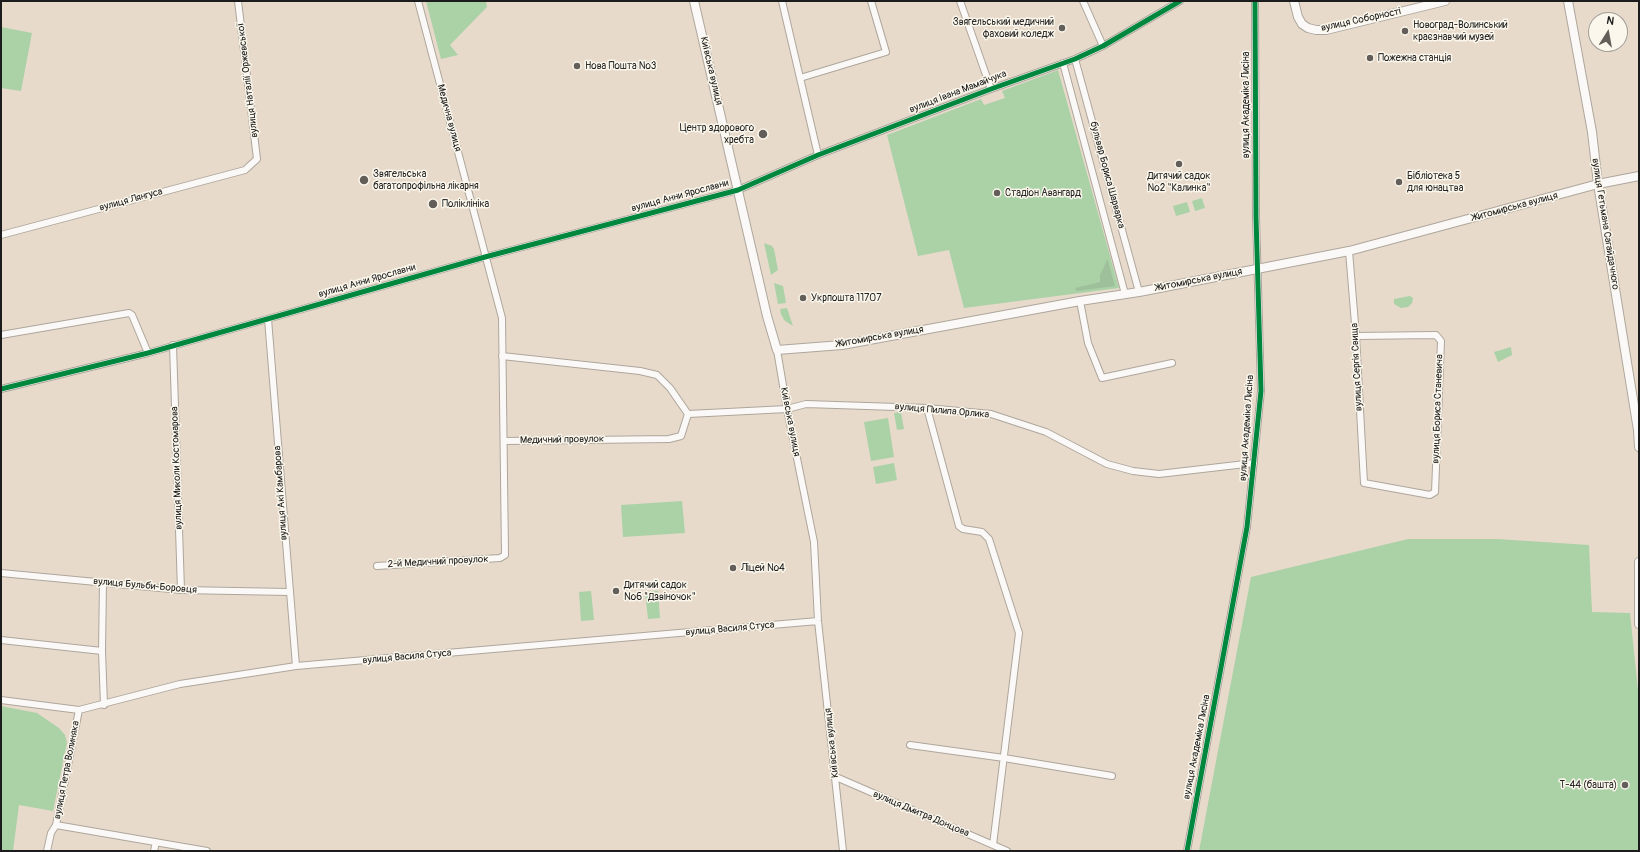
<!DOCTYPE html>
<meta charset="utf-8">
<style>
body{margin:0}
#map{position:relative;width:1640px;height:852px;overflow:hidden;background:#e7dacb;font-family:Pangolin,sans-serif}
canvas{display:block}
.frame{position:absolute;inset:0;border:2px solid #1c1c1c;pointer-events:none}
.north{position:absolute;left:1588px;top:12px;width:40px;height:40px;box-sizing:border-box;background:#fbf7ec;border:1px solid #a29f99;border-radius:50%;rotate:11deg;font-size:11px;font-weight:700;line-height:16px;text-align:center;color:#1c1c1c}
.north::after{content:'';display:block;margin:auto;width:14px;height:18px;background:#635e59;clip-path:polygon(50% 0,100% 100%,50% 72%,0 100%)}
</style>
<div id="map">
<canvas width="1640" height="852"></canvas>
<div class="frame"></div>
<div class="north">N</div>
</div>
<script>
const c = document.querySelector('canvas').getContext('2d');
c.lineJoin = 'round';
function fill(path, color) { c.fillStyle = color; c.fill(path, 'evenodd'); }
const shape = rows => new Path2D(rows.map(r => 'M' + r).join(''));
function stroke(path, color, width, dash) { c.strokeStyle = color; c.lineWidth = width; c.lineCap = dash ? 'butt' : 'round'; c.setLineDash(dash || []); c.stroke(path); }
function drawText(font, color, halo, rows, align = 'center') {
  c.font = font + ' Pangolin,sans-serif'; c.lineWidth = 3; c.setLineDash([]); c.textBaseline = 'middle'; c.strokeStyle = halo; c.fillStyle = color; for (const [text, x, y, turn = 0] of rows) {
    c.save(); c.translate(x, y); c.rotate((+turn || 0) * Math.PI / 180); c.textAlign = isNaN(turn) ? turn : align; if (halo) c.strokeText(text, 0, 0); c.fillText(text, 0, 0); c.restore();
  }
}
const green = shape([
 [426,1,486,1,487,7,450,45,458,55,441,59],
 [1,27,32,33,21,91,1,88],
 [1058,70,1119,288,964,308,949,250,918,256,887,135,981,99,984,105,1005,98,1002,91],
 [1202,198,1205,208,1195,211,1192,201],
 [1187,202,1190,212,1176,216,1173,206],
 [764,243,772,246,774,249,778,270,771,275],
 [774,283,783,286,786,303,778,304],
 [1410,296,1413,298,1412,303,1408,307,1401,308,1394,304,1394,299],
 [787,308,793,326,784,320,781,314,780,309],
 [1511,347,1512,355,1498,362,1494,352],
 [901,412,904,429,897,430,894,413],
 [888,418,894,457,871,461,864,422],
 [894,463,897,480,876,484,873,467],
 [682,501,685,533,623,537,621,505],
 [1408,539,1497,539,1589,545,1592,612,1630,613,1639,700,1639,851,1199,851,1251,577],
 [591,591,594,620,581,621,579,592],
 [658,591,660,618,648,619,645,592],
 [1,706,37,713,59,728,65,735,67,743,53,811,19,805,13,851,1,851]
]);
const forest = shape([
 [1107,260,1108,261,1115,286,1077,291,1075,288,1100,282,1100,275]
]);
const street = shape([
 [782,1,818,155],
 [960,1,991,89],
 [1083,1,1103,46],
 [1075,59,1139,292],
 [1063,63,1125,294],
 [800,78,886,52,871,1],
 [1,235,245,170,257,159,238,1],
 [1349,251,1356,336,1364,483,1430,495,1435,492,1441,341,1436,335,1356,336],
 [1080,301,1088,343,1102,378,1172,363],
 [268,319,296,666],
 [1,335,129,313,132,315,148,353],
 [173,345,181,590],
 [777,350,787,409,814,542,818,621,843,851],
 [502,356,640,371,657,375,670,388,688,414,681,436,669,439,504,441],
 [1,389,148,353,485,257,738,190,818,155,991,89,1075,59,1103,46,1180,1],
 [927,408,959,526,963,529,982,532,989,539,1019,633,993,845],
 [688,414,787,409,806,404,927,408,991,414,1046,432,1107,464,1133,471,1159,474,1254,463],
 [377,566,500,558,505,555,502,318,418,1],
 [1,573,181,590,289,592],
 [103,582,102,651,104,705],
 [1,640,102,651],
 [1,700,79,710,180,684,296,666,818,621],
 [910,745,1004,758,1112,776],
 [836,777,1007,851],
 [56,825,207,851],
 [47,851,51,833,56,825,79,710],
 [154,851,156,842],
 [1187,851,1247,527,1261,391,1256,217,1255,1]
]);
const secondary = shape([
 [694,1,767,316,777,350,842,345,1080,301,1139,292,1349,251,1598,184,1639,176],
 [1294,1,1298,17,1302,24,1308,28,1316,30,1326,30,1445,1],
 [1568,1,1592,132,1598,184,1638,430,1639,447],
 [1639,562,1639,624]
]);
const cycleway = shape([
 [1,389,148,353,485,257,738,190,818,155,991,89,1075,59,1103,46,1180,1],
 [1187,851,1247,527,1261,391,1256,217,1255,1]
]);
const markers = [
 [1062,28,4,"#635e59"],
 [1405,31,4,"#635e59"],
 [1370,58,4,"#635e59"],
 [577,66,4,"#635e59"],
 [763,134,5,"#635e59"],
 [1179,164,4,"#635e59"],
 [364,180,5,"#635e59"],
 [1399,182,4,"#635e59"],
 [997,193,4,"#635e59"],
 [433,204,5,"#635e59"],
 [803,298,4,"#635e59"],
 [733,568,4,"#635e59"],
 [616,591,4,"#635e59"],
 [1625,785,4,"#635e59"]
];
const streetNames = [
 ["вулиця Соборності",1361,20,-12],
 ["Київська вулиця",711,71,77],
 ["вулиця Наталії Оржевської",248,80,-97],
 ["вулиця Івана Мамайчука",958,92,-21],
 ["вулиця Академіка Лисіна",1246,105,-90],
 ["Медична вулиця",449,118,75],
 ["бульвар Бориса Шарварка",1107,175,75],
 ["вулиця Анни Ярославни",680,196,-15],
 ["вулиця Лянгуса",131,200,-15],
 ["Житомирська вулиця",1515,207,-15],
 ["вулиця Гетьмана Сагайдачного",1605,224,81],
 ["Житомирська вулиця",1199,280,-11],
 ["вулиця Анни Ярославни",367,281,-16],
 ["Житомирська вулиця",880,337,-10],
 ["вулиця Сергія Свища",1357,367,-93],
 ["вулиця Бориса Станевича",1438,409,-88],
 ["вулиця Пилипа Орлика",942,411,5],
 ["Київська вулиця",790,422,79],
 ["вулиця Академіка Лисіна",1247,428,-86],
 ["Медичний провулок",562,440,-1],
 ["вулиця Миколи Костомарова",177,468,-92],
 ["вулиця Акі Камбарова",281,493,-94],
 ["2-й Медичний провулок",438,562,-3],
 ["вулиця Бульби-Боровця",145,586,5],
 ["вулиця Василя Стуса",730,629,-5],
 ["вулиця Василя Стуса",407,657,-5],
 ["Київська вулиця",832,743,-96],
 ["вулиця Академіка Лисіна",1197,747,-79],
 ["вулиця Петра Волиняка",67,770,-79],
 ["вулиця Дмитра Донцова",921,814,23]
];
const poiNames = [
 ["Звягельський медичний",1054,22,"right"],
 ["фаховий коледж",1054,34,"right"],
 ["Новоград-Волинський",1413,25],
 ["краєзнавчий музей",1413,37],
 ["Пожежна станція",1378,58],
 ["Нова Пошта №3",585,66],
 ["Центр здорового",754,128,"right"],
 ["хребта",754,140,"right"],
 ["Звягельська",373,174],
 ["багатопрофільна лікарня",373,186],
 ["Дитячий садок",1179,176,"center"],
 ["№2 \"Калинка\"",1179,188,"center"],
 ["Бібліотека 5",1407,176],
 ["для юнацтва",1407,188],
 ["Стадіон Авангард",1005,193],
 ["Поліклініка",442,204],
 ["Укрпошта 11707",811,298],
 ["Ліцей №4",741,568],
 ["Дитячий садок",624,585],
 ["№6 \"Дзвіночок\"",624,597],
 ["Т-44 (башта)",1617,785,"right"]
];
fill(green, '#abd1a7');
fill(forest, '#9ec19c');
stroke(street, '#aea69c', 8);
stroke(secondary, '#aea69c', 10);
stroke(street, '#fbf9f7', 6);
stroke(secondary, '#fbf9f7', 8);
stroke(cycleway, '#00873e', 5);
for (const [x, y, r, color] of markers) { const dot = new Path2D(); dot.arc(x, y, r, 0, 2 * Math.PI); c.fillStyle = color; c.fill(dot); stroke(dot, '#fbf7ec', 1.5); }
drawText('10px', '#1c1c1c', '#fbf7ec', streetNames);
drawText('10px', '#1c1c1c', '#fbf7ec', poiNames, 'left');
</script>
